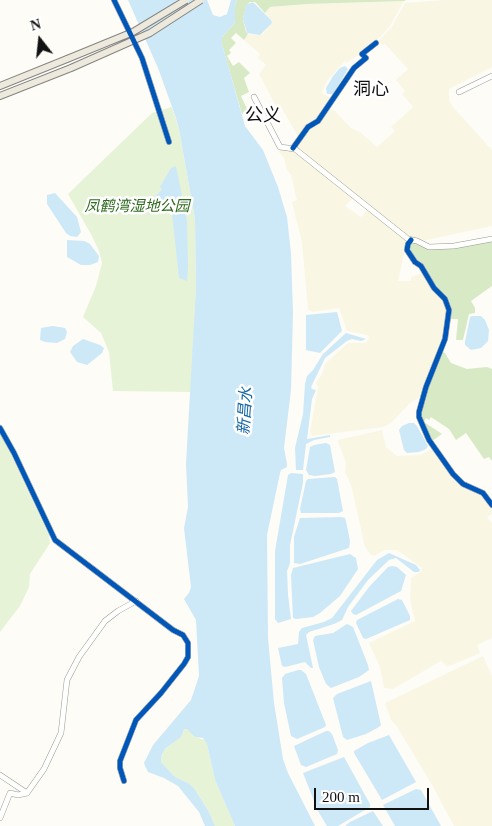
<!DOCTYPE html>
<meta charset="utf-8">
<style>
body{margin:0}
#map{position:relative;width:492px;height:826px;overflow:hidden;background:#fdfcf7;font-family:Georgia,serif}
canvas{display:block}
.north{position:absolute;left:15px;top:15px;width:50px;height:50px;-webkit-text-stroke:4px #fff;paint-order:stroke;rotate:344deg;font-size:14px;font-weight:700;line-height:20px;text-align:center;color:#111}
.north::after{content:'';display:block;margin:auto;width:18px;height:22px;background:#111;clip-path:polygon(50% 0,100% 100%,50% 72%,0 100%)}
.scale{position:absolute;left:314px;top:788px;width:115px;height:22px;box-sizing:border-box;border:2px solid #111;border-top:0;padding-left:6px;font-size:15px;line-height:18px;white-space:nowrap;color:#111;-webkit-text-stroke:4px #fff;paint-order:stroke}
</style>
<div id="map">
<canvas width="492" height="826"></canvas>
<div class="north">N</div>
<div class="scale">200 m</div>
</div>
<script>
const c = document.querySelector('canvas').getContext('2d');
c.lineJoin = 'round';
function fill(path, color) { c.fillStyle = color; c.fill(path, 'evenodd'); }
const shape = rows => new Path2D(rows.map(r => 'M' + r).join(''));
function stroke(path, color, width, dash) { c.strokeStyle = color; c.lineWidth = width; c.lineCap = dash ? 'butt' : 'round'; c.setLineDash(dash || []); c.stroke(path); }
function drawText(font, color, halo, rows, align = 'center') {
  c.font = font + ' Georgia,"Noto Sans SC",serif'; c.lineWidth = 5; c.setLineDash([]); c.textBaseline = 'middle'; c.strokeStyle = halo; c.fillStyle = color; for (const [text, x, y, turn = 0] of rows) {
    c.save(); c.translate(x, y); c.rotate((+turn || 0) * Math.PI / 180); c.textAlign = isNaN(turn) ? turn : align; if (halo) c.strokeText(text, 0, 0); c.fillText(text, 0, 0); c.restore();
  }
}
const farmland = shape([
 [443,0,492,0,492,67,449,89,449,100,453,107,492,150,492,226,422,241,410,239,396,226,296,148,308,127,328,108,335,111,351,128,360,132,377,147,395,131,391,127,413,107,402,94,405,91,396,80,408,69,385,44,383,45,378,41,391,28,405,3],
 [404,1,390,26,383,34,368,49,346,63,345,61,326,82,322,93,331,98,314,122,299,138,281,107,277,108,259,74,266,65,258,58,260,54,244,40,248,34,257,35,263,34,272,23,271,20,265,13,270,7,308,4],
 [292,148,354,197,345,206,361,217,369,208,407,241,398,281,411,281,411,277,422,273,435,293,443,300,447,312,445,334,422,396,410,403,391,423,383,427,312,436,310,432,318,387,316,383,322,374,325,364,348,343,364,343,367,342,369,337,367,335,347,331,339,308,313,312,308,310,302,243,292,202,297,200,296,197,291,175,287,170,284,158,278,151],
 [382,430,386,447,397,456,420,455,432,449,448,471,485,496,492,508,492,514,487,517,492,523,492,638,477,645,480,653,447,667,441,661,393,689,384,688,380,667,369,643,415,621,410,600,411,578,421,572,422,568,397,550,384,550,374,556,370,554,365,547,351,485,345,472,346,463,338,442,338,440],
 [483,656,492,676,492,826,454,826,432,785,396,725,391,720,385,703]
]);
const green = shape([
 [172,107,179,129,195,219,196,287,191,392,113,391,109,352,101,333,83,317,96,286,102,263,99,251,92,236,68,194,152,113],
 [0,434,11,454,49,535,50,543,30,574,29,587,20,606,0,632],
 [184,729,191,731,195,737,205,740,207,744,215,780,235,826,215,826,209,812,194,788,188,783,175,777,161,762,163,751,178,739]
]);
const forest = shape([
 [237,0,406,0,404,1,308,4,270,7,265,13,255,2,250,2,246,6,243,19,246,32,248,34,244,40,236,33,231,38,236,43,229,50,231,53,227,56,233,66,239,62,250,73,244,78,249,92,241,96,249,113,242,114,221,41,222,37,235,23,235,6],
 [492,240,492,286,471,301,475,308,475,313,469,314,463,340,456,340,458,319,451,319,451,306,448,299,436,288,423,265,414,257,410,248,410,245,414,242,426,247],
 [441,351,445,353,451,363,467,369,487,367,492,369,492,461,489,457,484,459,466,433,456,440,449,429,431,417,429,420,426,418,424,422,442,434,432,441,421,418,420,413,427,387]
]);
const water = shape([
 [128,0,207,0,213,15,220,17,227,14,231,0,237,0,235,6,235,23,222,37,222,44,245,126,263,150,278,187,287,217,291,253,293,313,291,390,284,448,287,464,287,467,281,470,280,473,267,535,268,638,274,703,283,759,288,773,315,826,235,826,215,780,207,744,203,738,195,737,188,730,184,729,181,737,165,749,162,754,161,762,175,777,188,783,194,788,209,812,215,826,205,826,199,812,178,786,164,778,148,772,145,766,144,763,153,745,191,700,199,676,196,620,184,599,189,593,191,587,184,528,188,507,186,464,196,287,195,219,179,129,175,115,158,68],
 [253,2,271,20,272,23,260,35,247,33,243,19,246,5],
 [345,66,348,69,333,94,327,94,326,88,333,76,340,68],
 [176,166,187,221,188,266,187,281,179,278,171,204,169,202,166,203,150,215,148,212,149,202,162,190,160,187,171,168],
 [55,193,77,217,81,232,77,237,70,236,66,233,47,204,47,195],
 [67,240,84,241,90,244,99,256,98,262,90,265,81,265,67,257],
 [337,312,342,331,320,353,306,350,306,315],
 [472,316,481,316,485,320,489,330,488,341,481,348,471,350,465,345,465,342,470,317],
 [53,326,65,328,67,332,65,339,57,343,45,342,40,340,41,328],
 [346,333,366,339,361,341,352,339,347,341,325,358,311,387,312,389,316,390,312,399,307,439,330,435,330,437,314,440,306,444,303,470,296,470,295,448,303,414,305,384,307,376,313,370,323,354],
 [83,339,100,345,104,348,102,353,87,365,77,362,70,352,73,346],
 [409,423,414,423,417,426,428,446,426,449,419,452,407,453,404,450,399,430,402,426],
 [326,443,330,445,335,472,331,474,315,476,309,475,306,470,310,447,314,445],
 [291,473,303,474,303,483,290,545,290,563,287,571,288,595,291,619,278,623,275,619,275,551,288,475],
 [335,477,337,479,343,511,339,513,301,513,300,509,306,481,308,479],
 [341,517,345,518,346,521,350,541,349,548,300,564,294,563,294,537,300,518],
 [389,553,416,565,420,570,419,572,414,572,396,558,389,560,368,580,348,607,342,620,334,624,309,632,306,635,313,668,311,668,305,662,285,667,282,666,278,648,298,644,299,632,302,628,324,622,332,618,377,560],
 [350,554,356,558,358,569,340,596,320,613,313,617,296,619,293,618,291,575,293,568],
 [392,566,397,567,406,575,401,591,356,615,353,614,351,611,369,587,388,567],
 [398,599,402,600,410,616,410,620,366,639,363,638,356,623,357,620],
 [347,624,353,627,368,665,369,670,359,677,331,688,326,684,319,667,313,640,315,636,333,633],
 [298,670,301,670,306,674,326,725,325,727,297,739,291,736,284,703,282,678,285,674],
 [371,681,381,725,379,727,366,734,347,740,343,737,333,698,337,694],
 [326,731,329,731,332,734,338,750,337,754,306,767,301,765,294,746],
 [389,735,416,782,382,800,354,753,354,751,368,743],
 [344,757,370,804,370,807,338,826,327,826,318,811,303,773],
 [416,789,421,790,441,826,395,826,383,805],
 [373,811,383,826,345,826,350,822]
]);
const minor = shape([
 [114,0,142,58,169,142],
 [459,92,492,76],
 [254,97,280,147,295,149,408,239,417,241,429,247,454,246,492,239],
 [293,148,308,127,318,121,354,68,366,58,362,54,376,43],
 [411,240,408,244,407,250,415,262,421,266,434,288,445,299,449,310,445,339,426,387,419,412,419,417,429,440,453,474,463,484,483,493,492,505],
 [0,428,14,453,55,540,173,630,183,635,188,643,188,657,184,664,161,693,136,720,120,761,120,768,124,781],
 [0,775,27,793],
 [0,818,10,793,18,795,27,793,44,769,61,733,67,680,79,657,105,621,118,611,136,601]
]);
const major = shape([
 [0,86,67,59],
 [0,96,71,68]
]);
const majorBridge = shape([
 [67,59,133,32,186,0],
 [71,68,150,33,201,0]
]);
const cycleway = shape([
 [114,0,142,58,169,142],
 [293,148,308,127,318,121,354,68,366,58,362,54,376,43],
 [411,240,408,244,407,250,415,262,421,266,434,288,445,299,449,310,445,339,426,387,419,412,419,417,429,440,453,474,463,484,483,493,492,505],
 [0,428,14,453,55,540,173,630,183,635,188,643,188,657,184,664,161,693,136,720,120,761,120,768,124,781]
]);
const parkNames = [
 ["凤鹤湾湿地公园",137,205]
];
const waterNames = [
 ["新昌水",244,411,-86]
];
const quarterNames = [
 ["洞心",371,88],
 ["公义",263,114]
];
fill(farmland, '#f9f7e4');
fill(green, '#e7f3d7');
fill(forest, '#d8eac5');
fill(water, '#cde8f7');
stroke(minor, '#979795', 6);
stroke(major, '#858482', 8);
stroke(minor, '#fffffe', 5);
stroke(major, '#ede9dc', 6);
stroke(majorBridge, '#858482', 8, []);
stroke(majorBridge, '#ede9dc', 6);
stroke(cycleway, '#0057b8', 5);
drawText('italic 15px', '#2f6b1f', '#fff', parkNames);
drawText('italic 16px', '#1768a6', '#fff', waterNames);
drawText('18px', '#111', '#fff', quarterNames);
</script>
